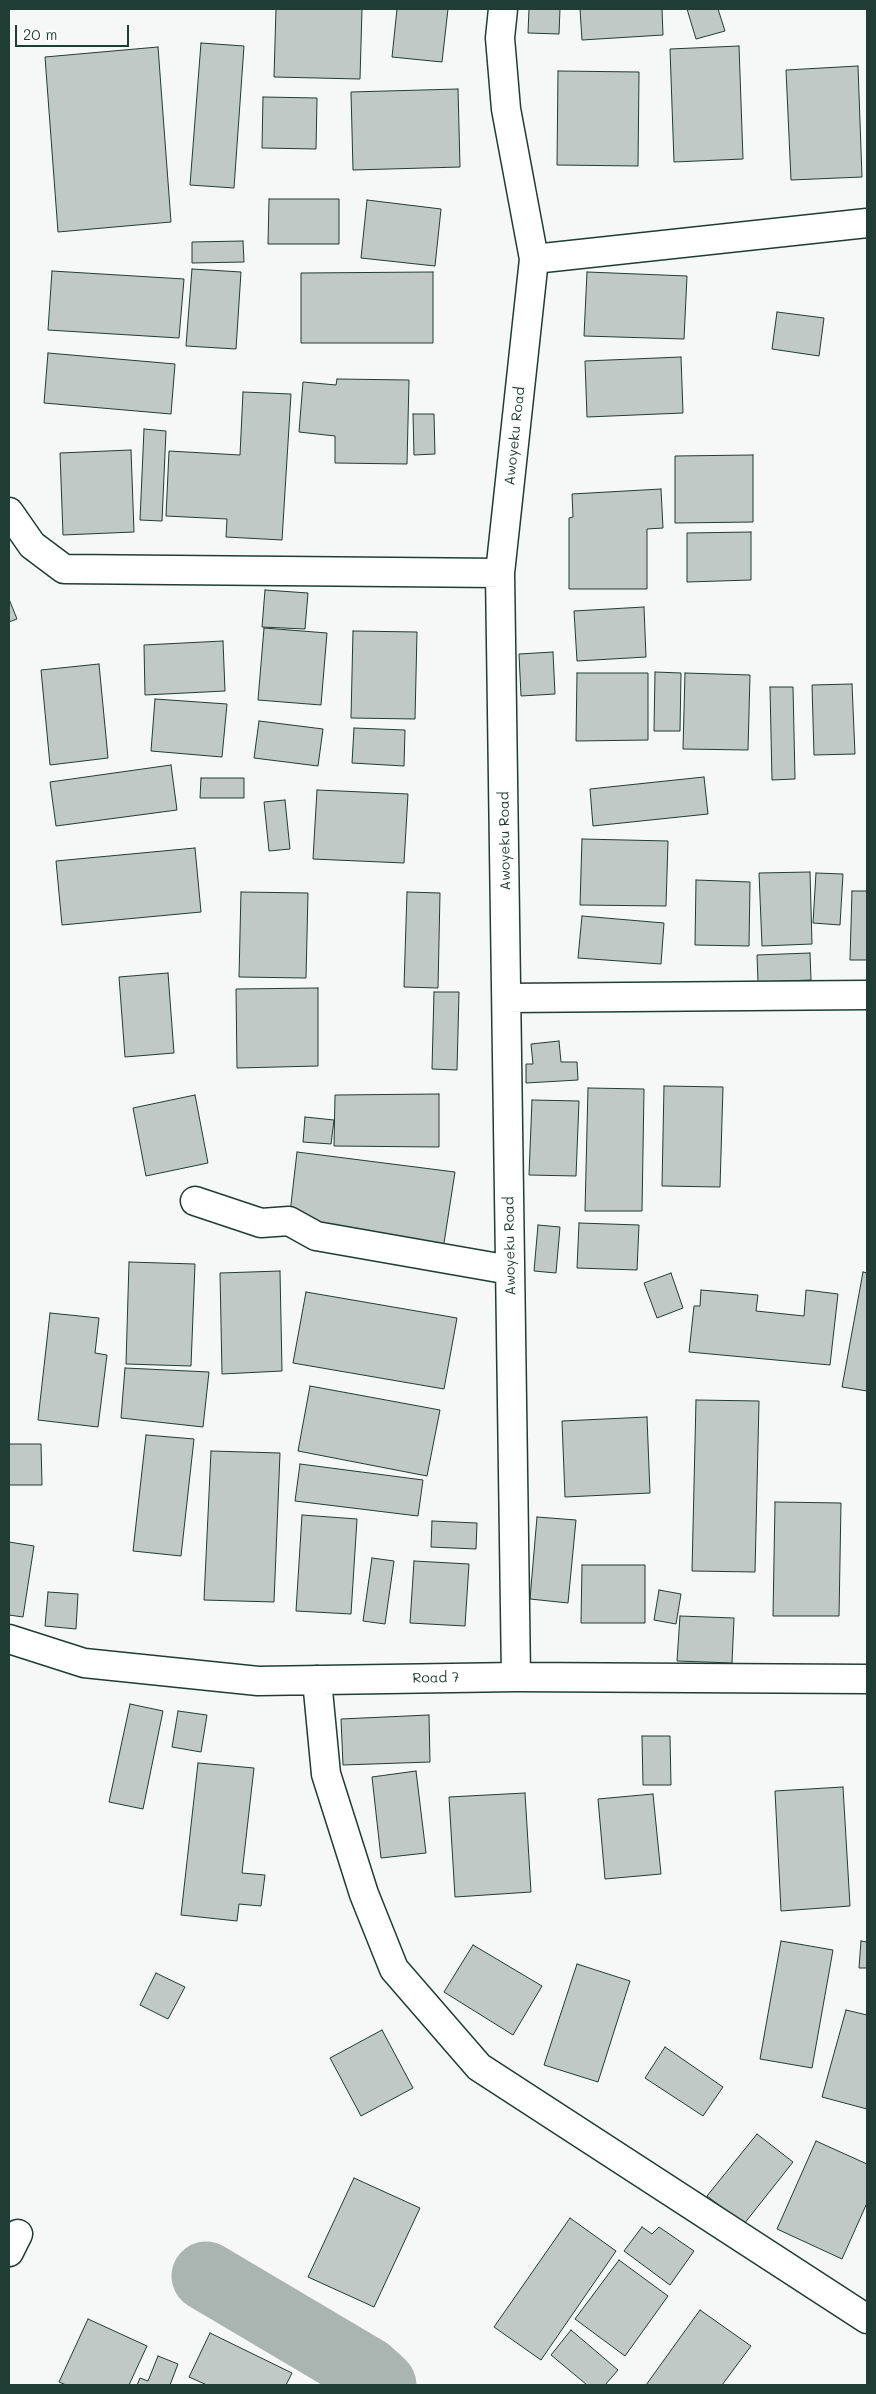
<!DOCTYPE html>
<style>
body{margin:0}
#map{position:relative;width:876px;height:2394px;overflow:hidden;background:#f6f7f7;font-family:Mali,sans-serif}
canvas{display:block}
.frame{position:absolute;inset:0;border:10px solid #1f3d34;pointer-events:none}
.scale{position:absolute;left:15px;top:25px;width:114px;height:22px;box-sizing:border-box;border:2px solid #1f3d34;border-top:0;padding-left:6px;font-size:15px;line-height:18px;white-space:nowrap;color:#1f3d34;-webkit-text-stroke:4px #fff;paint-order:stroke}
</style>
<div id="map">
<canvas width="876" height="2394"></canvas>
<div class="frame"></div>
<div class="scale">20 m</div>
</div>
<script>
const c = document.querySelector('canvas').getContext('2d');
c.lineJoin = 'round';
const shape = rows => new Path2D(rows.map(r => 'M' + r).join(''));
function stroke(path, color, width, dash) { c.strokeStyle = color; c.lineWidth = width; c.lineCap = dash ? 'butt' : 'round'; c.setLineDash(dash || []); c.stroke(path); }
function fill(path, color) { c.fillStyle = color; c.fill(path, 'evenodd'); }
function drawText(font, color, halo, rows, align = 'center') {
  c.font = font + ' Mali,sans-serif'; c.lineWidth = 4; c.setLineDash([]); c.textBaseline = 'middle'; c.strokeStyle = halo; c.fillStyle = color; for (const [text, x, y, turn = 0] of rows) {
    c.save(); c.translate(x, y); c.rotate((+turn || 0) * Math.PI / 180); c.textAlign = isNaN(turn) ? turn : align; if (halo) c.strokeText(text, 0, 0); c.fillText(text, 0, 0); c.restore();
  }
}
const river = shape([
 [206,2276,368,2372,382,2385]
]);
const building = shape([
 [276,9,362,9,360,79,274,77,276,9],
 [397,9,448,9,442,62,392,57,397,9],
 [529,9,560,9,559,34,528,33,529,9],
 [580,9,662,9,663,35,582,40,580,9],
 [687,9,718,9,725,31,696,39,687,9],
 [201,43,244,46,234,188,190,185,201,43],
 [739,46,743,159,674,162,670,49,739,46],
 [158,47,171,222,58,232,45,57,158,47],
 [858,66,862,177,791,180,786,70,858,66],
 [558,71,639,72,638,166,557,165,558,71],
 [458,89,460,167,353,170,351,92,458,89],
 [263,97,317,98,316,149,262,148,263,97],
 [269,199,339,199,339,244,268,244,269,199],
 [367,200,441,209,435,266,361,258,367,200],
 [243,241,244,262,192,263,192,242,243,241],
 [192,269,241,272,236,349,186,346,192,269],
 [52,271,184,279,179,338,48,330,52,271],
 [433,272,433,343,301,343,301,273,433,272],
 [587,272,687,276,684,339,584,336,587,272],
 [777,312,824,318,819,356,772,349,777,312],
 [48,353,175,364,171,414,44,403,48,353],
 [681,357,683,413,587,417,585,361,681,357],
 [337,379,409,380,407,464,335,463,335,436,299,432,303,382,336,385,337,379],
 [243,392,291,394,282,540,226,537,227,519,166,516,169,451,240,455,243,392],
 [413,414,434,414,435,454,414,455,413,414],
 [144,429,166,431,162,521,140,520,144,429],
 [131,450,134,532,63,535,60,453,131,450],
 [753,455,753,522,675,523,675,456,753,455],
 [661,489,663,528,647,529,647,589,569,589,569,518,573,517,572,494,661,489],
 [751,532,751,580,687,582,687,533,751,532],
 [265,590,308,593,305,629,262,627,265,590],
 [9,599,17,619,9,622,9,599],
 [644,607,646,657,577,661,574,611,644,607],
 [264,628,327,633,321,705,258,700,264,628],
 [353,631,417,632,415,719,351,718,353,631],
 [223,641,225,691,145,695,144,645,223,641],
 [553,652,555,694,521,696,519,654,553,652],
 [99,664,108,758,50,765,41,670,99,664],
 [655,672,681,673,680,731,654,731,655,672],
 [577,673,648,673,648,740,576,741,577,673],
 [685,673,750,675,748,750,683,749,685,673],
 [852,684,855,754,814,755,812,685,852,684],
 [770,687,793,687,795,779,772,780,770,687],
 [155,699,227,704,222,757,151,751,155,699],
 [259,721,323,729,318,766,254,758,259,721],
 [354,728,405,730,404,766,352,763,354,728],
 [171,765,177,810,56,826,50,782,171,765],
 [704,777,708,814,593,826,590,789,704,777],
 [201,778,244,778,244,798,200,798,201,778],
 [317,790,408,794,404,863,313,859,317,790],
 [285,800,290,849,269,851,264,802,285,800],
 [582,839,668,841,666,906,580,905,582,839],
 [195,848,201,912,62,925,56,861,195,848],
 [810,872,812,944,762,946,759,873,810,872],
 [816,873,843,874,840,925,813,923,816,873],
 [696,880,750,882,749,946,695,945,696,880],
 [852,891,867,891,867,960,850,960,852,891],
 [241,892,308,893,306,978,239,977,241,892],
 [407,892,440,893,438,988,404,987,407,892],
 [582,916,664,923,661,964,578,958,582,916],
 [810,953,811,980,758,982,757,955,810,953],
 [168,973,174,1053,125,1057,119,977,168,973],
 [318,988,318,1066,237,1068,236,989,318,988],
 [434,992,459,992,457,1070,432,1069,434,992],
 [559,1041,561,1062,577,1062,578,1080,526,1083,526,1064,533,1064,531,1044,559,1041],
 [664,1086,723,1087,720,1187,662,1186,664,1086],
 [588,1088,644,1089,642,1211,585,1211,588,1088],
 [439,1094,439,1147,334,1146,335,1095,439,1094],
 [195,1095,208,1163,146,1176,133,1108,195,1095],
 [532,1100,579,1101,576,1176,529,1175,532,1100],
 [305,1117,334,1120,331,1144,303,1142,305,1117],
 [297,1152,455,1172,442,1256,368,1238,290,1213,297,1152],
 [579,1223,639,1225,637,1270,577,1268,579,1223],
 [538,1225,560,1227,556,1273,534,1271,538,1225],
 [129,1262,195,1264,191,1366,126,1364,129,1262],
 [280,1271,282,1371,222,1374,220,1273,280,1271],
 [863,1272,867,1273,867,1391,842,1387,863,1272],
 [671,1273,683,1308,657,1318,644,1283,671,1273],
 [701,1290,758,1295,756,1311,804,1316,806,1290,838,1294,830,1365,689,1352,694,1306,700,1306,701,1290],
 [306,1292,457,1318,444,1389,293,1363,306,1292],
 [50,1313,99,1318,95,1353,107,1355,98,1427,38,1420,50,1313],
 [125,1368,209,1372,203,1427,121,1418,125,1368],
 [310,1386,440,1410,427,1476,298,1451,310,1386],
 [696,1400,759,1401,755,1572,692,1571,696,1400],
 [647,1417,650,1493,565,1497,562,1421,647,1417],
 [146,1435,194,1439,181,1556,133,1551,146,1435],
 [9,1444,41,1444,42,1485,9,1485,9,1444],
 [211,1451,280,1453,274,1602,204,1600,211,1451],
 [300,1464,423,1480,418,1516,295,1501,300,1464],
 [775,1502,841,1503,839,1616,773,1616,775,1502],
 [302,1515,357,1519,351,1614,296,1611,302,1515],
 [537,1517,576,1520,568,1603,530,1599,537,1517],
 [432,1521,477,1523,476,1549,431,1547,432,1521],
 [9,1542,34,1546,23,1617,9,1615,9,1542],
 [372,1558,394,1561,385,1624,363,1621,372,1558],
 [414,1561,469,1564,465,1626,410,1623,414,1561],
 [582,1565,645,1565,645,1623,581,1623,582,1565],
 [659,1590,681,1594,676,1624,654,1620,659,1590],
 [48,1592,78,1594,76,1629,45,1626,48,1592],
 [680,1616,734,1618,732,1663,677,1661,680,1616],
 [130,1704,163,1711,143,1809,109,1802,130,1704],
 [178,1711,207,1715,201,1752,172,1747,178,1711],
 [429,1715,430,1762,343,1765,341,1719,429,1715],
 [642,1736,670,1736,671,1785,643,1785,642,1736],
 [198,1763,254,1768,242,1873,265,1875,261,1906,239,1904,237,1921,181,1915,198,1763],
 [416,1771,426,1853,381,1858,372,1777,416,1771],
 [843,1787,850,1906,781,1911,775,1791,843,1787],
 [525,1793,531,1892,455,1897,449,1797,525,1793],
 [653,1794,661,1874,605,1879,598,1799,653,1794],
 [781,1941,833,1950,812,2068,760,2059,781,1941],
 [861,1941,867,1942,867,1968,859,1968,861,1941],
 [473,1945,542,1986,513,2035,444,1992,473,1945],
 [577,1964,630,1981,598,2082,544,2065,577,1964],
 [156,1973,185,1987,168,2019,140,2005,156,1973],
 [846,2010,867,2015,867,2109,822,2097,846,2010],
 [382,2030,413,2088,361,2116,330,2058,382,2030],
 [665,2047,723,2087,703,2116,645,2078,665,2047],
 [757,2134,793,2162,744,2224,707,2196,757,2134],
 [816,2141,867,2164,867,2203,842,2259,777,2229,816,2141],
 [354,2178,420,2208,374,2307,308,2277,354,2178],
 [570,2218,616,2251,541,2360,494,2327,570,2218],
 [642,2227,652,2234,659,2227,694,2251,670,2285,624,2251,642,2227],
 [619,2260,668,2296,625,2356,575,2319,619,2260],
 [700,2310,751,2346,722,2385,646,2385,700,2310],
 [88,2319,147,2346,129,2385,66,2385,59,2382,88,2319],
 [571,2330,618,2370,605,2385,587,2385,551,2355,571,2330],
 [210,2333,292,2373,286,2385,207,2385,189,2377,210,2333],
 [158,2356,178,2364,170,2385,137,2385,140,2378,148,2381,158,2356]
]);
const minor = shape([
 [503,9,500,38,506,109,534,259,500,573,516,1677],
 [534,259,867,223],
 [9,512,32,545,64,569,500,573],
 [507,998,867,995],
 [195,1201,261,1223,289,1221,316,1236,510,1270],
 [9,1639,84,1663,258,1681,516,1677,867,1679],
 [317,1680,326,1774,364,1894,394,1969,479,2067,867,2319],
 [9,2252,18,2234]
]);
const streetNames = [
 ["Awoyeku Road",515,436,-84],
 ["Awoyeku Road",505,841,-91],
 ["Awoyeku Road",510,1246,-91],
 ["Road 7",436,1678,-1]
];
stroke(river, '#aab5b1', 69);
fill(building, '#c0c9c6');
stroke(building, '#1f3d34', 1);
stroke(minor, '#1f3d34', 31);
stroke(minor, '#fff', 28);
drawText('14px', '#1f3d34', '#fff', streetNames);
</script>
